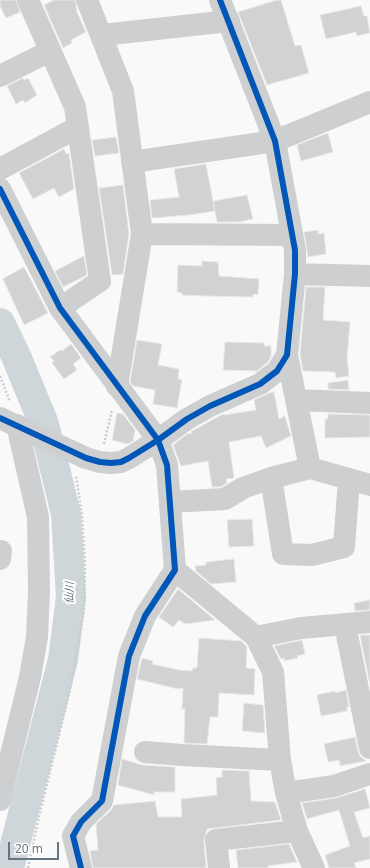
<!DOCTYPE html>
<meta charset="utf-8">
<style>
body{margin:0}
#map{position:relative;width:370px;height:868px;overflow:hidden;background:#f9f9f9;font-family:"Noto Sans",sans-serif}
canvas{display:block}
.scale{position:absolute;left:8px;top:842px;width:51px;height:18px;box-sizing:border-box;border:2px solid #657683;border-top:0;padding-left:5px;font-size:12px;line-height:14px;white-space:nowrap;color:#657683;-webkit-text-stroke:3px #fff;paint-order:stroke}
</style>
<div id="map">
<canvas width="370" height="868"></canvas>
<div class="scale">20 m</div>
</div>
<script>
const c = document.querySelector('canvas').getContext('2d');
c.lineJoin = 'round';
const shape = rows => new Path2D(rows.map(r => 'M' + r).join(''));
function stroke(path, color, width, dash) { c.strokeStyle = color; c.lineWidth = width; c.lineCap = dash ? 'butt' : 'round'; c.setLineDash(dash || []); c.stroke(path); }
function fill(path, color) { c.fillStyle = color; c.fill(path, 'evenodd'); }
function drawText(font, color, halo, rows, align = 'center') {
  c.font = font + ' "Noto Sans","Noto Sans JP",sans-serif'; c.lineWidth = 4; c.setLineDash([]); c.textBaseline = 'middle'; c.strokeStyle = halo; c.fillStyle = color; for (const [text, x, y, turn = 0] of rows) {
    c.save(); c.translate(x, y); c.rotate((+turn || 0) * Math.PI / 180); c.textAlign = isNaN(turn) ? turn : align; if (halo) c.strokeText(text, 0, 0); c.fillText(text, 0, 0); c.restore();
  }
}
const river = shape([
 [0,323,16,356,44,424,66,514,71,597,63,660,9,868]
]);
const building = shape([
 [0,0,16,0,20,12,6,18,0,6,0,0],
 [54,0,75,0,77,9,76,10,86,32,71,40,72,43,63,48,44,5,54,0],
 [277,0,281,0,295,46,301,45,309,73,267,85,238,12,277,0],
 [361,6,364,16,367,16,370,33,357,36,356,32,326,39,320,15,361,6],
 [23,78,24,80,28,78,37,95,25,103,23,100,16,104,7,86,23,78],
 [328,133,333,152,301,161,297,145,328,133],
 [116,137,119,153,95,156,92,140,116,137],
 [64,149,66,154,69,153,74,189,59,197,54,188,33,199,19,173,64,149],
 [206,164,215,211,189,215,152,218,150,200,179,197,174,169,206,164],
 [123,185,129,234,123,274,112,275,99,188,123,185],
 [247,195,253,219,238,222,217,222,213,201,247,195],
 [318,230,318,234,324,233,326,254,308,257,304,232,318,230],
 [84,256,87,275,63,287,55,271,84,256],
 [202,261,218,262,219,276,259,279,258,295,253,294,253,297,207,296,182,295,182,293,177,292,178,265,202,266,202,261],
 [24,267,48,313,24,325,3,279,4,278,24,267],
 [306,287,325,287,323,320,350,322,347,357,349,376,336,378,335,372,303,371,300,354,306,287],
 [137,340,162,344,158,365,179,369,178,379,182,380,177,408,153,404,155,390,133,386,130,382,137,340],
 [225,342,264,343,264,346,271,346,271,357,268,362,257,371,223,370,225,342],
 [71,344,81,358,73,364,77,370,64,379,52,363,54,361,50,357,60,350,62,351,71,344],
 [348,380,349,390,328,389,328,383,348,380],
 [274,392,279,419,285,416,291,436,266,448,261,436,229,442,234,478,226,479,227,483,221,487,212,487,208,461,181,466,173,445,187,434,192,433,191,431,194,430,223,414,224,415,256,410,254,400,269,393,274,392],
 [117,413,123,414,135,430,133,441,128,444,112,440,117,413],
 [328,414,370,415,370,437,325,438,325,419,328,419,328,414],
 [252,519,254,546,229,547,227,520,252,519],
 [234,559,236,582,211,584,196,571,195,566,206,565,206,562,234,559],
 [178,589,215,620,185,624,179,620,173,627,159,617,178,589],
 [370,600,370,610,355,611,354,603,370,600],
 [360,635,370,635,370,685,360,635],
 [199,638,241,641,247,647,246,668,255,669,254,695,219,693,218,717,210,717,207,744,184,743,185,709,182,709,183,688,178,689,137,679,142,658,153,661,152,664,179,670,192,671,193,668,197,668,199,638],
 [302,640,305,654,297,656,298,658,284,661,284,658,281,659,274,646,302,640],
 [346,690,349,707,347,707,347,711,321,716,317,695,335,691,335,693,346,690],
 [244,703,263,705,265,733,242,731,244,703],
 [355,737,358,751,360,756,366,761,340,766,339,760,328,762,324,744,355,737],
 [122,759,142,765,175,767,175,792,154,792,154,795,118,785,122,759],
 [222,770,249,771,251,801,275,802,281,820,207,829,204,841,206,868,93,868,90,851,98,850,96,824,111,810,114,805,155,801,158,817,182,817,181,799,217,795,216,778,222,777,222,770],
 [365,789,370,808,354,812,363,838,370,836,370,859,354,863,356,868,329,868,325,855,350,846,339,810,307,819,302,803,336,798,365,789],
 [289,844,297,862,268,866,268,868,238,868,236,850,289,844]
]);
const path = shape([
 [0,376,10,402],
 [104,444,112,410],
 [28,868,39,817,69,694,84,611,85,564,82,516,76,475]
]);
const minor = shape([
 [28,0,75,107,100,281,60,308],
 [87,0,123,91,142,234,117,386],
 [102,35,229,21],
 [0,76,50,51],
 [132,162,275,141,370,102],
 [0,169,78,127],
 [0,189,60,308,158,440,167,465,175,570,145,616,129,656,102,801,81,822,73,836,81,868],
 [142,234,292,235],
 [295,274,370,276],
 [287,355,310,468],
 [296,400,370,403],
 [0,418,86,458,100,462,111,463,121,462,129,458,158,440,187,419,210,406,260,384,277,371,287,355,295,274,295,250,275,141,220,0],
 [271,478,283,554,312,555,344,547,349,480],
 [170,502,225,499,243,488,271,478,310,468,370,485],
 [0,551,1,551,0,559],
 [175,570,256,637,273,672,280,760,286,793,297,831,314,868],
 [345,625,370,748],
 [256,637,301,628,370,622],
 [145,752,182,755,280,760],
 [286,793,334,786,370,774],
 [0,800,30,677,37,637,39,592,38,517,17,425],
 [219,868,216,840,297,831]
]);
const cycleway = shape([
 [0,189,60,308,158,440,167,465,175,570,145,616,129,656,102,801,81,822,73,836,81,868],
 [0,418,86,458,100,462,111,463,121,462,129,458,158,440,187,419,210,406,260,384,277,371,287,355,295,274,295,250,275,141,220,0]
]);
const waterNames = [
 ["仙川",70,593,-89]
];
stroke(river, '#ced6d9', 30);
fill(building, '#d0d2d3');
stroke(building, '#e8e8e8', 1);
stroke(path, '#cbcccd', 2.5, [2, 2]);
stroke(minor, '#cecfd0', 22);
stroke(cycleway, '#0057b8', 6);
drawText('italic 11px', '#60757c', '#fff', waterNames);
</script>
